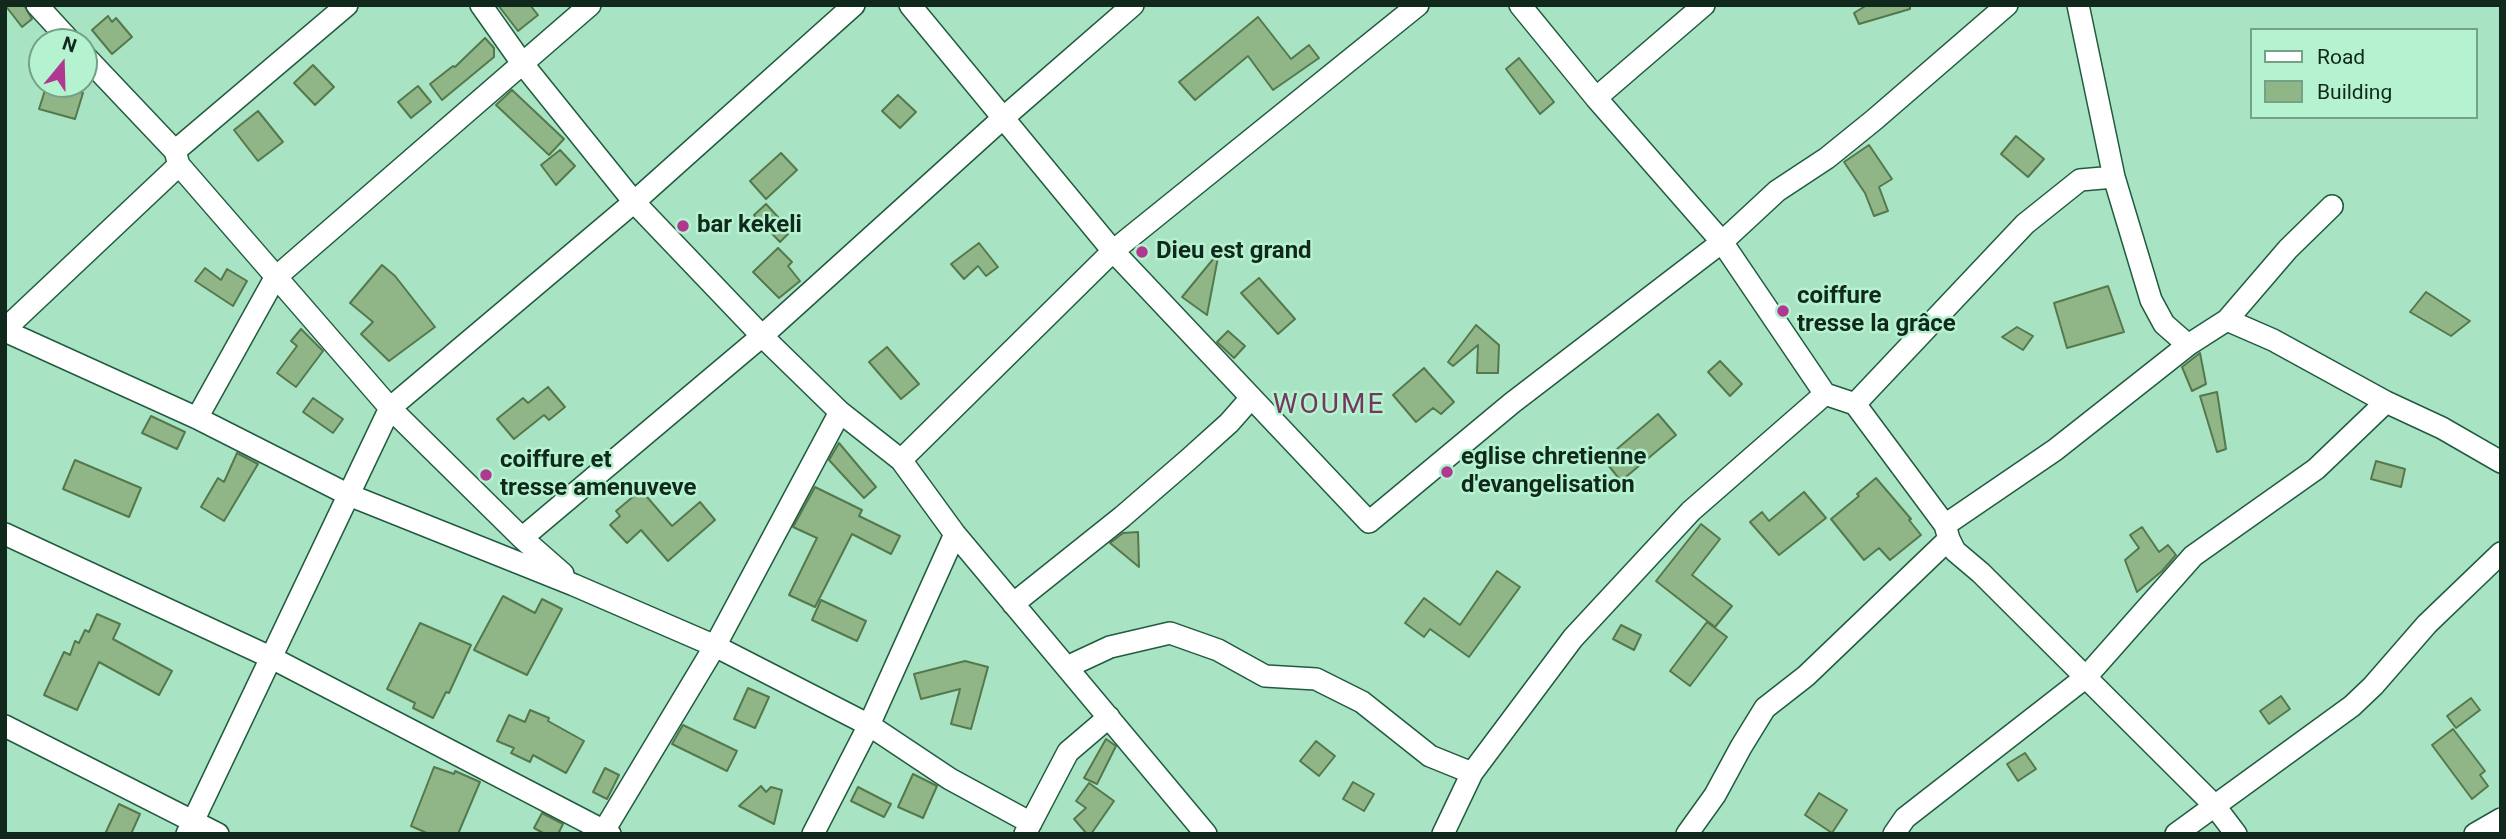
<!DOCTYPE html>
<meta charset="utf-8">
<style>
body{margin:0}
#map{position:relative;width:2506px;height:839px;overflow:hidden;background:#a8e4c3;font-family:Roboto,sans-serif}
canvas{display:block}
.frame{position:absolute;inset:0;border:7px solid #11291c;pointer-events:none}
.legend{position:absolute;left:2250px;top:28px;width:228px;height:91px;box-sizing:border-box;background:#b5f2cf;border:2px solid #73a287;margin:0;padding:9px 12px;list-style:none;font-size:21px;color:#11291c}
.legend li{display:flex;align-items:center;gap:14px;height:35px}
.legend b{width:35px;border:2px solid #73a287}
.north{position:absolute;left:28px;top:28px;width:70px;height:70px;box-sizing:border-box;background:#b5f2cf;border:2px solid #73a287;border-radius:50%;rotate:19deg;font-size:19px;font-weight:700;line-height:28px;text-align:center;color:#11291c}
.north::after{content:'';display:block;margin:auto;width:24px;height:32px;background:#af3991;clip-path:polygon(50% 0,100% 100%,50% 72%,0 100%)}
</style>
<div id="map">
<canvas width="2506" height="839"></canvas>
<div class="frame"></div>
<ul class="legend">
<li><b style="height:9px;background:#fff"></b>Road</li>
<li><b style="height:19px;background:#90b687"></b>Building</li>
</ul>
<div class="north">N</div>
</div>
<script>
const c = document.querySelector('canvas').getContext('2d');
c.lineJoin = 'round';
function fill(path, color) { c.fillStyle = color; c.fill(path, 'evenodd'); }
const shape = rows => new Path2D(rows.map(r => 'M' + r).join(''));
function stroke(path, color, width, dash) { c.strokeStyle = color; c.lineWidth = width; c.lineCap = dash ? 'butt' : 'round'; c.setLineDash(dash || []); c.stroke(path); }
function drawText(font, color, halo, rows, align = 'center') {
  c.font = font + ' Roboto,sans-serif'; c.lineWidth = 5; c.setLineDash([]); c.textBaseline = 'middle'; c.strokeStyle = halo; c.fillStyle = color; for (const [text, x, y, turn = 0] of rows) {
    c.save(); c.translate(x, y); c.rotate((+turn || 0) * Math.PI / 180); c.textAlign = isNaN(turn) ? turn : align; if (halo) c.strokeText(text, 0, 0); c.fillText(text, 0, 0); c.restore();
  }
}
const building = shape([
 [5,5,24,5,32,19,22,27,5,5],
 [498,5,530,5,538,15,518,31,498,5],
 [1867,5,1910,5,1910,9,1859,24,1854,13,1867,5],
 [108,16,112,22,116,18,132,37,112,54,92,30,108,16],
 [1258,17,1291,59,1309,45,1319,58,1273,90,1248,56,1195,100,1179,82,1258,17],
 [485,38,494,48,494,57,442,100,430,84,453,66,455,67,485,38],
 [1519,58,1554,102,1540,114,1506,69,1519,58],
 [313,65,334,87,315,105,294,83,313,65],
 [418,86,431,102,411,118,398,102,418,86],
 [46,87,63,93,64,87,83,93,75,119,39,109,46,87],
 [512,90,564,139,549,155,496,105,512,90],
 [898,95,916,112,900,128,882,111,898,95],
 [258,111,283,142,258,161,234,130,258,111],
 [2016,136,2044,159,2028,177,2001,154,2016,136],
 [1869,145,1892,179,1879,187,1888,211,1874,216,1865,193,1844,162,1869,145],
 [560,150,575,166,556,185,541,165,560,150],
 [781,153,797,170,766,199,750,181,781,153],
 [766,204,791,231,780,242,754,215,766,204],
 [979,243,998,267,986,276,978,266,964,279,951,264,979,243],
 [778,248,792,262,788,266,800,281,779,298,753,272,778,248],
 [1219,252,1207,315,1182,297,1219,252],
 [382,265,395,276,435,327,389,361,361,334,373,322,350,303,382,265],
 [205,268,221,280,227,269,247,281,233,306,195,281,205,268],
 [1259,278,1295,319,1278,334,1241,293,1259,278],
 [2108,286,2124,332,2067,348,2054,303,2108,286],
 [2426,292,2470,321,2451,336,2410,312,2426,292],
 [1476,325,1499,345,1498,373,1477,373,1478,345,1453,366,1448,362,1476,325],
 [2017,327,2033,336,2023,350,2002,337,2017,327],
 [301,329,323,351,296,387,277,373,297,346,291,341,301,329],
 [1228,331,1245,346,1234,358,1217,342,1228,331],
 [887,347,919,384,901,399,869,362,887,347],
 [2200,353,2206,384,2192,391,2182,367,2200,353],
 [1720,361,1742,384,1730,396,1708,372,1720,361],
 [1424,368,1454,402,1441,414,1433,408,1416,422,1393,395,1424,368],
 [548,387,565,407,549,420,544,415,514,439,497,419,523,398,528,403,548,387],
 [2217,392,2226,449,2217,452,2200,396,2217,392],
 [313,398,343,419,333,433,303,412,313,398],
 [1658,414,1676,435,1621,481,1604,460,1658,414],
 [151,416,185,432,177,449,142,433,151,416],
 [839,443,876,487,864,498,829,460,839,443],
 [237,453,258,464,224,521,201,507,218,478,224,482,237,453],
 [75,460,141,488,129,517,63,489,75,460],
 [2376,461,2405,469,2401,487,2371,479,2376,461],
 [1876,478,1911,519,1909,520,1921,535,1890,560,1879,548,1864,560,1831,519,1859,496,1857,494,1876,478],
 [815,487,862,510,859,516,900,536,891,554,852,534,815,607,789,595,817,538,793,527,815,487],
 [641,490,672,526,700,502,715,520,668,561,641,530,627,543,610,525,620,516,616,511,641,490],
 [1804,492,1826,518,1779,555,1750,522,1762,512,1769,521,1804,492],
 [1701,524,1720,539,1692,575,1732,606,1715,627,1656,581,1701,524],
 [2142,527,2159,552,2168,545,2176,555,2162,571,2137,592,2125,560,2139,548,2130,535,2142,527],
 [1138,532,1139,567,1110,543,1123,533,1138,532],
 [1497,571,1520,587,1469,657,1430,629,1424,637,1405,623,1424,598,1460,625,1497,571],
 [503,596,535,613,542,599,562,609,527,675,474,650,503,596],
 [821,600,866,621,857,641,812,620,821,600],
 [97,614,120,624,113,639,172,671,159,695,99,662,77,710,44,695,64,652,70,655,75,641,79,643,85,630,89,632,97,614],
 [1707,622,1727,637,1690,686,1670,671,1707,622],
 [420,623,471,645,449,693,446,692,433,718,413,708,415,703,387,689,420,623],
 [1621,625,1641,635,1634,650,1613,639,1621,625],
 [965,661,988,667,971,729,951,724,960,689,921,699,914,674,965,661],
 [748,688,769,697,755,728,734,719,748,688],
 [2281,696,2290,709,2269,724,2260,711,2281,696],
 [2471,698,2480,710,2456,728,2447,716,2471,698],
 [530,710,549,718,548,721,584,741,566,773,533,755,530,762,511,753,514,748,497,741,509,715,525,722,530,710],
 [683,725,737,751,727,771,672,744,683,725],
 [2453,729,2485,771,2480,775,2488,786,2472,799,2432,745,2453,729],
 [1106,739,1116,746,1097,784,1084,778,1106,739],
 [1316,741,1335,756,1319,776,1300,761,1316,741],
 [2025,753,2036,769,2018,781,2007,764,2025,753],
 [434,767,454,774,455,771,480,782,458,834,429,834,411,826,434,767],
 [605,768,619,775,607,799,593,792,605,768],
 [913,774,937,786,923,818,898,807,913,774],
 [1353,782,1374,794,1364,811,1343,799,1353,782],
 [1089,783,1114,801,1091,834,1087,834,1074,819,1086,808,1076,801,1089,783],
 [761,786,766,792,771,787,782,790,774,824,739,806,761,786],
 [858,787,891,804,884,817,851,801,858,787],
 [1819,793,1847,810,1832,833,1805,815,1819,793],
 [119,804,140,814,131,834,105,834,119,804],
 [542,813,563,824,558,834,545,834,534,828,542,813]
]);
const street = shape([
 [37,5,71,42],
 [481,5,522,63,634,202,762,336,840,412,901,460,955,534,1206,834],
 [910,5,1113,251,1369,522,1512,403,1722,242,1777,191,1827,158,1874,120,2007,5],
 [1520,5,1596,98,1722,242,1825,394,1855,404,1945,525,1949,539,1955,551,1981,573,2214,805,2236,834],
 [2078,5,2114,177,2151,300,2164,324,2188,345],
 [84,55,175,151,179,165,390,408,522,538,563,574],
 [1596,98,1704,5],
 [175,151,347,5],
 [2227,320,2273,340,2386,402,2442,428,2501,462],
 [5,329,179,165],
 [5,331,197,418,349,495,574,585,715,646,869,725,950,779,1031,823],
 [1855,404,2025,224,2080,180,2114,177],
 [197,418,275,278,590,5],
 [901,460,1113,251,1418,5],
 [1945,525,2055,450,2188,345,2227,320,2288,249,2332,206],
 [5,534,270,657,610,834],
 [522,538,762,336,1002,119,1133,5],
 [1013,604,1122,517,1189,459,1229,423,1251,398],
 [1067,667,1110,647,1170,633,1218,650,1265,676,1316,679,1362,702,1430,756,1472,773],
 [5,726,218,834],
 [187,834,390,408,634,202,854,5],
 [602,834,715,646,840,412],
 [813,834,869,725,955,534],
 [1025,834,1068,752,1109,717],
 [1443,834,1472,773,1573,638,1691,511,1825,394],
 [1687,834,1715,795,1741,747,1765,708,1806,676,1949,539],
 [1894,834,1905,818,2086,677,2193,556,2316,469,2386,402],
 [2176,834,2352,706,2373,686,2427,624,2501,553],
 [2475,834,2501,819]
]);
const markers = [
 [683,226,7,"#af3991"],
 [1142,252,7,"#af3991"],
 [1783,311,7,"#af3991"],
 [1447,472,7,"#af3991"],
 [486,475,7,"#af3991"]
];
const poiNames = [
 ["bar kekeli",697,226],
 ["Dieu est grand",1156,252],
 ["coiffure",1797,297],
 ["tresse la grâce",1797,325],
 ["eglise chretienne",1461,458],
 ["d'evangelisation",1461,486],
 ["coiffure et",500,461],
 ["tresse amenuveve",500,489]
];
const quarterNames = [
 ["WOUME",1329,406]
];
fill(building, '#90b687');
stroke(building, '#55784c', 2);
stroke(street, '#205b3f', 24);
stroke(street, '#fff', 21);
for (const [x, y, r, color] of markers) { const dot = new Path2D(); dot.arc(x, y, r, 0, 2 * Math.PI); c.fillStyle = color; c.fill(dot); stroke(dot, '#b5f2cf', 2.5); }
drawText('bold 24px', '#11291c', '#b5f2cf', poiNames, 'left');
c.letterSpacing = '2px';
drawText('28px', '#733761', '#b5f2cf', quarterNames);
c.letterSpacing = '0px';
</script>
